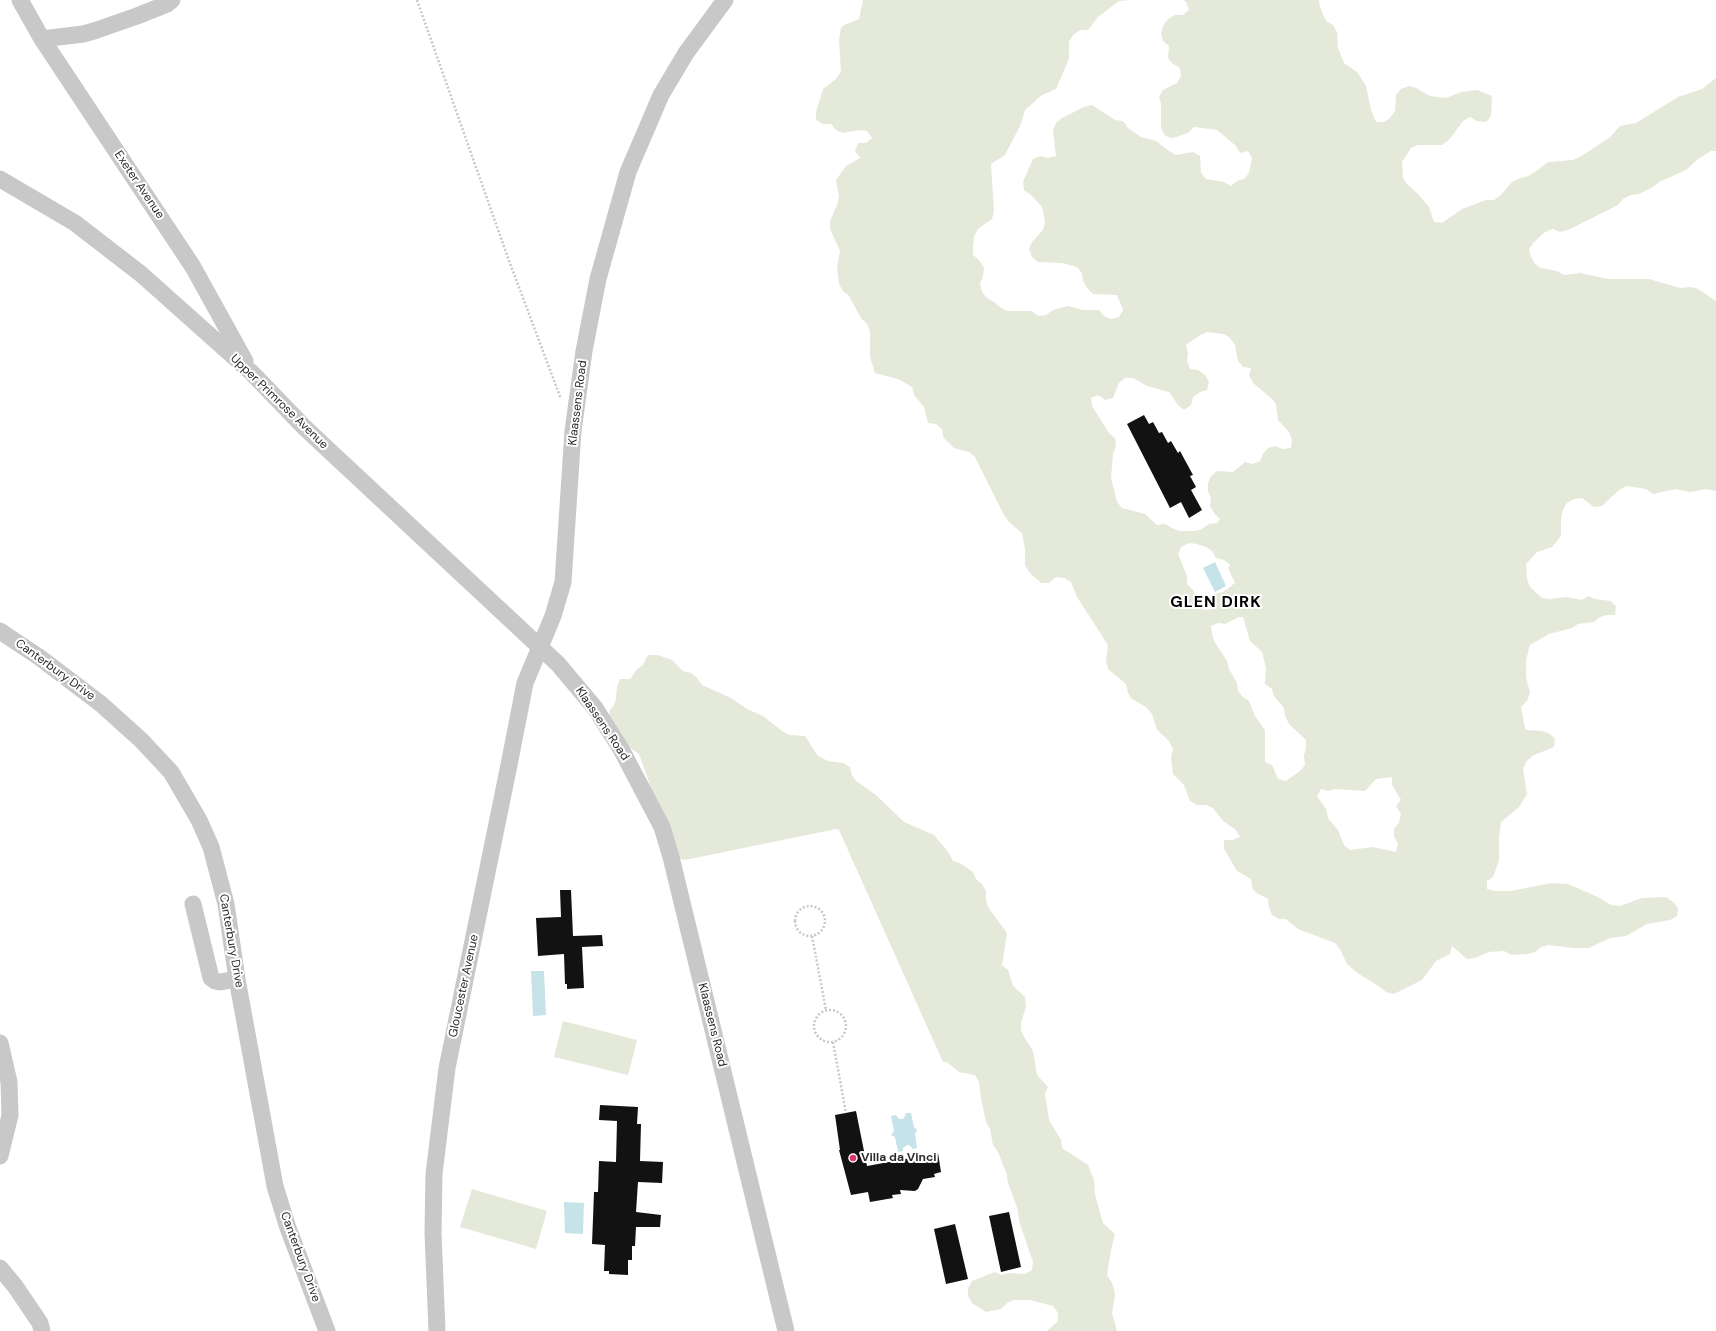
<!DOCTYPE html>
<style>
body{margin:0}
canvas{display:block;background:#fff}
</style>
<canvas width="1716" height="1331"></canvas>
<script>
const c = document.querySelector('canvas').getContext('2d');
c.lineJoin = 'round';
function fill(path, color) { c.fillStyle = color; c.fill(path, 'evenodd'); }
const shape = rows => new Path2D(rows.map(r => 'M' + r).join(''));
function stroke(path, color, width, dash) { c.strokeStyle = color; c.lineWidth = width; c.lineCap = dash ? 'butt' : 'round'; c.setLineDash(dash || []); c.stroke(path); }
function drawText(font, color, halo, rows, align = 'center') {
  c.font = font + ' "DM Sans",sans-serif'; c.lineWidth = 4; c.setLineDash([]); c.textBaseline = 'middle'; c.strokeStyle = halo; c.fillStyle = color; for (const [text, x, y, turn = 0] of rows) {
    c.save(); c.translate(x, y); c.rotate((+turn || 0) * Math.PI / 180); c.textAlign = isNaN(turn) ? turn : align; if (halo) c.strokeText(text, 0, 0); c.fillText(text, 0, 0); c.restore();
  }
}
const green = shape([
 [863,0,1129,0,1119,1,1098,17,1088,30,1080,30,1073,35,1069,42,1069,58,1066,66,1056,89,1042,95,1025,110,1020,126,1005,155,991,164,994,211,992,219,978,229,974,237,973,247,973,255,979,260,984,268,983,276,980,284,982,292,987,298,994,302,1001,308,1008,311,1032,311,1038,316,1046,315,1053,310,1068,306,1083,310,1099,310,1104,316,1111,319,1119,317,1123,310,1117,295,1093,294,1087,288,1083,281,1082,273,1077,267,1062,263,1038,262,1032,257,1029,249,1032,242,1043,230,1045,223,1044,215,1042,207,1031,195,1024,190,1023,182,1033,159,1040,156,1048,158,1056,156,1053,130,1056,123,1062,118,1084,107,1092,105,1115,120,1123,121,1128,128,1141,137,1156,141,1169,151,1176,155,1193,152,1200,156,1201,173,1206,179,1224,182,1231,186,1237,181,1244,179,1249,173,1252,158,1248,151,1240,153,1236,146,1217,130,1194,127,1188,133,1173,138,1165,136,1161,128,1161,104,1159,97,1163,90,1177,83,1181,76,1180,68,1173,64,1168,58,1169,46,1163,41,1161,33,1163,26,1168,19,1175,15,1183,15,1189,10,1186,2,1183,0,1319,0,1320,7,1326,21,1333,25,1337,32,1338,48,1344,63,1357,72,1366,86,1371,110,1376,122,1384,122,1390,118,1395,111,1396,95,1401,89,1409,86,1416,88,1430,96,1446,98,1461,92,1477,90,1492,96,1491,116,1486,122,1477,121,1470,117,1463,121,1449,140,1442,145,1418,145,1411,148,1402,162,1403,178,1407,184,1418,194,1429,207,1434,222,1442,223,1462,209,1486,200,1494,200,1501,195,1511,183,1518,179,1528,176,1535,172,1548,162,1573,160,1580,157,1609,138,1620,126,1636,123,1678,97,1702,89,1716,78,1716,151,1711,151,1698,159,1686,170,1659,182,1653,187,1639,194,1631,195,1623,199,1618,205,1568,230,1560,232,1553,229,1545,232,1534,242,1529,249,1531,257,1535,264,1541,268,1557,271,1564,275,1580,273,1608,279,1649,279,1680,288,1691,287,1698,289,1716,301,1716,491,1706,489,1690,492,1675,489,1653,494,1646,489,1627,486,1619,490,1602,506,1594,507,1582,498,1574,499,1567,503,1563,510,1561,518,1561,535,1557,541,1552,547,1537,552,1526,564,1527,579,1530,587,1542,598,1550,599,1566,597,1582,600,1588,596,1595,599,1611,601,1616,606,1615,615,1607,615,1600,617,1594,622,1578,624,1572,628,1549,634,1530,645,1526,660,1526,677,1530,693,1527,701,1521,707,1524,723,1526,730,1542,731,1550,734,1555,739,1554,747,1532,756,1526,762,1523,769,1527,794,1519,807,1501,822,1499,837,1499,861,1493,877,1487,881,1487,889,1495,891,1511,891,1552,883,1568,884,1598,897,1611,905,1620,906,1642,898,1666,897,1673,902,1678,908,1677,916,1670,920,1647,924,1626,936,1610,938,1589,948,1573,948,1548,945,1541,947,1535,952,1527,954,1512,955,1504,951,1489,952,1475,958,1467,959,1452,946,1450,954,1436,961,1422,980,1394,994,1386,992,1380,987,1359,974,1347,964,1340,949,1335,943,1298,929,1286,919,1279,919,1272,915,1269,907,1268,899,1255,892,1252,887,1251,879,1237,871,1224,849,1224,840,1232,840,1240,837,1236,830,1223,821,1213,808,1206,805,1197,805,1190,801,1184,785,1173,774,1171,757,1173,749,1169,741,1157,730,1152,714,1146,707,1132,699,1128,693,1126,684,1108,669,1106,661,1108,645,1077,597,1071,582,1064,578,1056,577,1049,583,1041,583,1029,572,1025,565,1025,549,1022,533,1009,522,1004,515,975,457,969,452,954,448,943,437,942,429,936,424,928,423,924,407,914,395,912,387,898,379,875,373,870,357,870,331,867,324,861,318,849,296,843,291,839,284,837,267,840,251,830,229,830,221,837,205,839,197,836,180,846,166,860,158,855,151,858,143,866,143,872,138,867,131,859,130,843,133,836,130,831,124,823,124,816,120,816,112,823,89,836,79,841,72,839,40,841,28,844,25,859,19],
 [1207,332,1224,334,1230,338,1235,345,1238,361,1243,367,1251,368,1249,375,1253,383,1271,398,1276,404,1278,420,1289,432,1292,440,1291,448,1283,449,1275,446,1268,448,1263,454,1260,461,1252,464,1245,462,1233,472,1217,471,1211,476,1208,483,1208,491,1211,498,1210,506,1214,513,1220,519,1217,523,1209,524,1202,529,1195,531,1179,531,1172,528,1165,524,1157,525,1145,514,1122,508,1117,502,1111,478,1113,453,1116,446,1115,438,1109,433,1092,406,1091,398,1098,395,1105,400,1113,398,1119,383,1125,378,1133,378,1147,386,1169,392,1178,405,1184,410,1191,405,1193,397,1200,392,1207,390,1209,382,1205,375,1198,370,1190,369,1187,361,1188,353,1186,345,1200,335],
 [1189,543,1197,544,1206,547,1212,551,1216,558,1224,560,1230,565,1228,568,1235,583,1223,592,1215,594,1212,602,1212,609,1205,610,1199,605,1193,590,1187,584,1187,576,1178,554,1181,547],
 [1239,617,1243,617,1250,641,1262,652,1266,668,1265,684,1272,689,1274,696,1284,708,1285,716,1289,724,1306,740,1306,748,1304,756,1305,765,1300,771,1286,781,1278,779,1272,765,1265,762,1265,730,1255,716,1249,701,1243,697,1238,691,1237,683,1229,669,1227,661,1214,641,1212,634,1211,626,1218,623,1225,624],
 [1392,777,1392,785,1401,800,1396,806,1401,814,1399,823,1394,829,1394,836,1398,844,1396,852,1373,847,1350,850,1344,845,1338,830,1328,818,1326,809,1317,796,1321,789,1328,791,1336,789,1365,791,1376,779],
 [649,655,658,655,672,660,683,671,691,673,697,678,702,685,731,698,747,709,763,716,782,731,789,735,805,736,818,756,828,761,843,763,850,767,852,775,856,781,876,795,904,822,934,835,949,853,953,861,960,863,973,872,976,879,982,884,986,891,986,900,988,907,1007,933,1002,965,1008,970,1013,986,1025,997,1026,1007,1021,1022,1021,1030,1024,1037,1033,1051,1037,1075,1048,1087,1045,1094,1049,1120,1061,1140,1062,1148,1088,1165,1094,1180,1095,1195,1103,1223,1115,1234,1111,1250,1107,1275,1111,1281,1114,1289,1115,1296,1112,1313,1117,1331,1047,1331,1058,1321,1058,1313,1053,1306,1030,1300,1014,1300,1007,1303,1001,1309,986,1312,972,1303,968,1296,968,1288,972,1281,995,1272,1001,1275,1009,1273,1025,1274,1032,1270,1033,1262,1020,1224,1017,1207,1008,1183,1007,1175,998,1152,993,1145,990,1129,986,1122,981,1098,979,1082,975,1075,959,1072,947,1062,943,1062,839,830,836,829,685,860,677,858,652,795,649,782,639,754,629,747,609,717,610,709,613,707,616,699,617,687,620,679,629,679,632,677,636,670,643,665,646,658],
 [563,1021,637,1040,628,1075,554,1057],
 [472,1189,547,1211,536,1249,460,1227]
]);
const water = shape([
 [1215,562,1226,586,1215,592,1203,568],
 [531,971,544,971,546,1015,533,1016],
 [906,1113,911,1113,914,1127,917,1130,915,1134,917,1148,913,1149,909,1145,907,1145,903,1148,903,1151,898,1152,895,1137,891,1135,894,1131,891,1116,896,1115,899,1119,902,1119,904,1118],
 [564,1202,584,1203,583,1234,565,1233]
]);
const building = shape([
 [1144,415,1149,424,1153,422,1159,433,1162,432,1168,443,1171,441,1178,453,1180,451,1193,475,1190,476,1196,487,1191,490,1202,510,1189,518,1181,502,1170,508,1127,424],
 [560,890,571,890,573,936,602,935,603,946,582,947,584,988,567,989,567,984,565,984,564,954,538,956,536,918,561,917],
 [600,1105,638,1107,637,1124,641,1124,640,1161,663,1162,662,1183,638,1182,636,1212,661,1215,660,1227,636,1227,635,1246,632,1246,632,1260,628,1260,628,1275,609,1274,609,1271,604,1271,605,1245,592,1244,594,1192,598,1192,599,1161,616,1162,617,1121,599,1120],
 [856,1111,867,1166,938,1153,941,1172,934,1174,935,1177,923,1179,918,1189,915,1191,900,1190,901,1194,892,1195,893,1198,870,1202,868,1192,851,1195,839,1150,840,1150,835,1115],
 [1009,1212,1021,1267,1001,1272,989,1216],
 [955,1224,968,1279,946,1284,934,1229]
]);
const path = shape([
 [417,0,508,258,561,399],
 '795 921a15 15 0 1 1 30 0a15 15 0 1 1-30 0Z',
 [812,936,826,1010],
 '814 1026a16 16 0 1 1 32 0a16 16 0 1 1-32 0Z',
 [833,1042,846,1113]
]);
const minor = shape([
 [20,0,42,39,193,267,245,361],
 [42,39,83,34,94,31,137,16,167,4,172,0],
 [0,179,75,223,141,274,252,373,305,428,558,664,595,708,621,749,662,827,671,857,786,1331],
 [0,631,39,657,101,704,141,740,171,772,199,820,211,847,226,904,237,979,275,1186,288,1228,327,1331],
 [193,904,211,978,215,981,220,982,237,979],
 [0,1043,9,1082,10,1115,0,1156],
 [0,1268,15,1286,40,1323,42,1331],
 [437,1331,433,1233,434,1174,447,1068,509,765,525,683,553,616,563,582,573,431,584,351,598,279,628,172,661,95,686,53,725,0]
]);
const markers = [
 [853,1158,4,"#dd3367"]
];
const streetNames = [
 ["Exeter Avenue",139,185,56],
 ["Upper Primrose Avenue",279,402,44],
 ["Klaassens Road",578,403,-83],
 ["Canterbury Drive",55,670,36],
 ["Klaassens Road",602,724,56],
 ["Canterbury Drive",231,941,80],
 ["Gloucester Avenue",464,986,-78],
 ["Klaassens Road",712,1025,76],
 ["Canterbury Drive",300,1257,70]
];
const poiNames = [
 ["Villa da Vinci",861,1158]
];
const districtNames = [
 ["GLEN DIRK",1216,603]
];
fill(green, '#e5e9d9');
fill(water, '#c5e3e8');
fill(building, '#121212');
stroke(path, '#c8c8c8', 2.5, [2, 2]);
stroke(minor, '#c8c8c8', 17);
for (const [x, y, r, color] of markers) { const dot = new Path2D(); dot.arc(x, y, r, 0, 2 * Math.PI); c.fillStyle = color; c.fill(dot); stroke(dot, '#fff', 1.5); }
drawText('12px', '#2b2b2b', '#fff', streetNames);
drawText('bold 12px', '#2b2b2b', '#fff', poiNames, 'left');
c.letterSpacing = '1px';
drawText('bold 16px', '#000', '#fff', districtNames);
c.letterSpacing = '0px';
</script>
